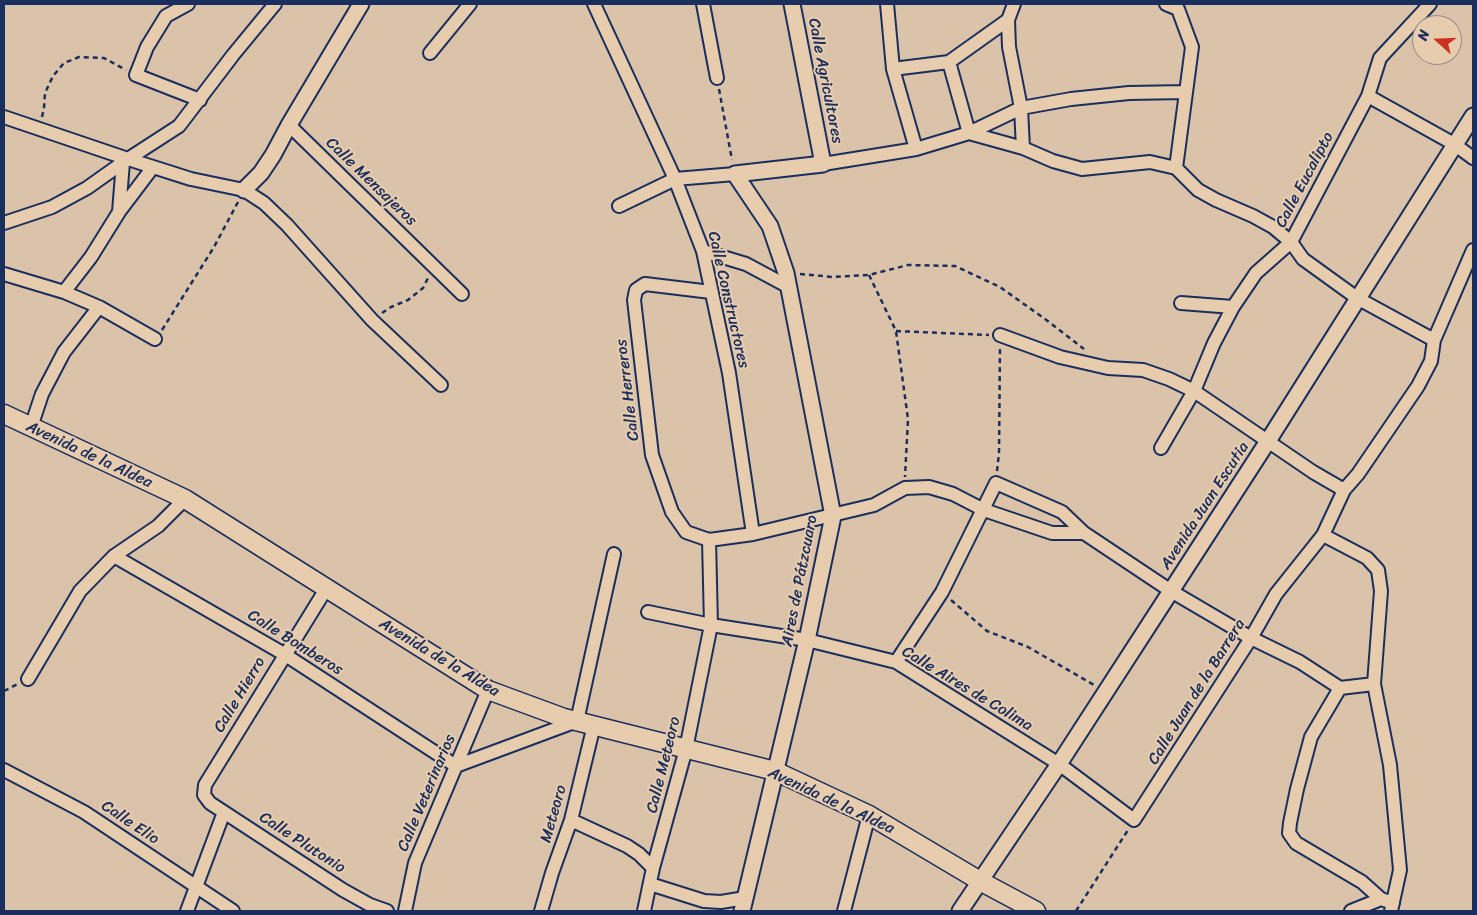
<!DOCTYPE html>
<meta charset="utf-8">
<style>
body{margin:0}
#map{position:relative;width:1477px;height:915px;overflow:hidden;background:#dbc3a9;font-family:Sriracha,sans-serif}
canvas{display:block}
.frame{position:absolute;inset:0;border:5px solid #1b2f5e;pointer-events:none}
.north{position:absolute;left:1412px;top:15px;width:50px;height:50px;box-sizing:border-box;background:#e7ccae;border:1px solid #958d8e;border-radius:50%;rotate:290deg;font-size:14px;font-weight:700;line-height:20px;text-align:center;color:#1b2f5e}
.north::after{content:'';display:block;margin:auto;width:18px;height:22px;background:#c8321e;clip-path:polygon(50% 0,100% 100%,50% 72%,0 100%)}
</style>
<div id="map">
<canvas width="1477" height="915"></canvas>
<div class="frame"></div>
<div class="north">N</div>
</div>
<script>
const c = document.querySelector('canvas').getContext('2d');
c.lineJoin = 'round';
const shape = rows => new Path2D(rows.map(r => 'M' + r).join(''));
function stroke(path, color, width, dash) { c.strokeStyle = color; c.lineWidth = width; c.lineCap = dash ? 'butt' : 'round'; c.setLineDash(dash || []); c.stroke(path); }
function drawText(font, color, halo, rows, align = 'center') {
  c.font = font + ' Sriracha,sans-serif'; c.lineWidth = 4; c.setLineDash([]); c.textBaseline = 'middle'; c.strokeStyle = halo; c.fillStyle = color; for (const [text, x, y, turn = 0] of rows) {
    c.save(); c.translate(x, y); c.rotate((+turn || 0) * Math.PI / 180); c.textAlign = isNaN(turn) ? turn : align; if (halo) c.strokeText(text, 0, 0); c.fillText(text, 0, 0); c.restore();
  }
}
const path = shape([
 [719,89,732,160],
 [42,117,44,108,45,93,53,76,64,63,79,57,104,58,126,70],
 [800,274,833,277,869,275,908,265,955,266,1000,287,1045,319,1084,349],
 [869,275,896,331,908,419,905,477],
 [382,313,391,307,408,300,423,288,428,278],
 [162,330,214,247,238,202],
 [896,331,989,335],
 [997,471,999,453,1000,347],
 [951,600,987,631,1028,647,1094,685],
 [4,691,18,684],
 [1076,911,1128,830]
]);
const minor = shape([
 [188,4,166,16,147,47,136,75,200,100],
 [594,4,675,179,703,251,729,373,753,534],
 [703,4,717,78],
 [887,4,893,69,916,149],
 [1014,4,1008,20,1009,47,1021,108,1023,148],
 [1166,4,1178,9,1192,47,1176,168],
 [430,53,470,4],
 [949,62,969,133,1021,108,1071,99,1129,93,1186,92],
 [893,69,949,62,1008,20],
 [1368,96,1454,144,1473,158],
 [4,117,128,159,191,179,244,190,264,203,287,225,372,320,441,385],
 [289,125,462,294],
 [823,164,916,149,969,133,1023,148,1053,161,1082,169,1150,162,1176,168],
 [1176,168,1198,190,1216,200,1253,216,1273,227,1291,242,1303,259,1357,298,1434,340],
 [619,206,675,179,735,174],
 [119,212,123,162],
 [4,223,52,207,87,188,128,159,179,126,233,55,275,4],
 [703,251,746,264,789,287],
 [4,274,64,292,99,307,155,339],
 [64,292,91,257,119,212,153,167],
 [711,292,645,284,636,290,634,300,652,455,672,512,686,532,709,540,753,534,874,505,905,488,929,487,953,494,984,510,1052,533,1084,533],
 [1181,303,1233,307],
 [1000,335,1060,357,1108,368,1143,370,1169,379,1194,391,1313,472,1344,490],
 [31,427,42,394,64,352,99,307],
 [1161,448,1194,391,1214,343,1233,307,1256,273,1291,242,1368,96,1380,58,1430,4],
 [1323,535,1367,558,1378,570,1381,591,1374,684,1390,765,1400,870,1391,911],
 [114,556,284,654,456,766,577,721,614,554],
 [326,589,205,785,204,795,210,803,343,890,370,905,387,911],
 [648,612,711,625,807,640,896,662,1059,764,1134,820,1251,638,1276,594,1323,535,1344,490,1358,474,1418,386,1431,361,1434,340,1473,250],
 [896,662,942,592,996,483,1062,512,1084,533,1171,591,1251,638,1300,662,1340,688,1374,684],
 [28,679,80,591,114,556,158,526,185,499],
 [1340,688,1311,737,1297,789,1290,823,1289,833,1296,843,1362,882,1381,899,1393,903],
 [4,770,84,812,233,911],
 [571,820,627,846,639,854,653,868],
 [650,884,704,901,721,902,745,898],
 [187,911,224,812],
 [405,911,415,863,488,690],
 [541,911,552,873,571,820,594,725],
 [644,911,653,868,686,749,711,625,709,540],
 [844,911,869,815],
 [1351,911,1381,899]
]);
const tertiary = shape([
 [244,190,261,173,273,155,289,125,361,4],
 [742,911,807,640,833,516,786,273,770,226,735,174,823,164,792,4],
 [960,911,1059,764,1171,591,1268,441,1473,116]
]);
const secondary = shape([
 [4,414,185,499,488,690,564,718,775,771,869,815,980,881,1036,911]
]);
const streetNames = [
 ["Calle Agricultores",825,81,79],
 ["Calle Eucalipto",1305,180,-62],
 ["Calle Mensajeros",371,182,44],
 ["Calle Constructores",728,300,77],
 ["Calle Herreros",628,390,-97],
 ["Avenida de la Aldea",89,455,25],
 ["Avenida Juan Escutia",1205,506,-57],
 ["Aires de Pátzcuaro",800,581,-79],
 ["Calle Bomberos",295,643,32],
 ["Avenida de la Aldea",439,658,31],
 ["Calle Aires de Colima",967,689,31],
 ["Calle Juan de la Barrera",1197,692,-58],
 ["Calle Hierro",240,695,-59],
 ["Calle Meteoro",664,765,-76],
 ["Calle Veterinarios",427,793,-67],
 ["Avenida de la Aldea",831,801,25],
 ["Meteoro",554,814,-74],
 ["Calle Elio",130,823,34],
 ["Calle Plutonio",302,843,33]
];
stroke(minor, '#1b2f5e', 16);
stroke(tertiary, '#1b2f5e', 19);
stroke(secondary, '#1b2f5e', 21);
stroke(path, '#1b2f5e', 2.5, [5, 4]);
stroke(minor, '#e7ccae', 12);
stroke(tertiary, '#e7ccae', 15);
stroke(secondary, '#e7ccae', 18);
drawText('16px', '#1b2f5e', '#e7ccae', streetNames);
</script>
